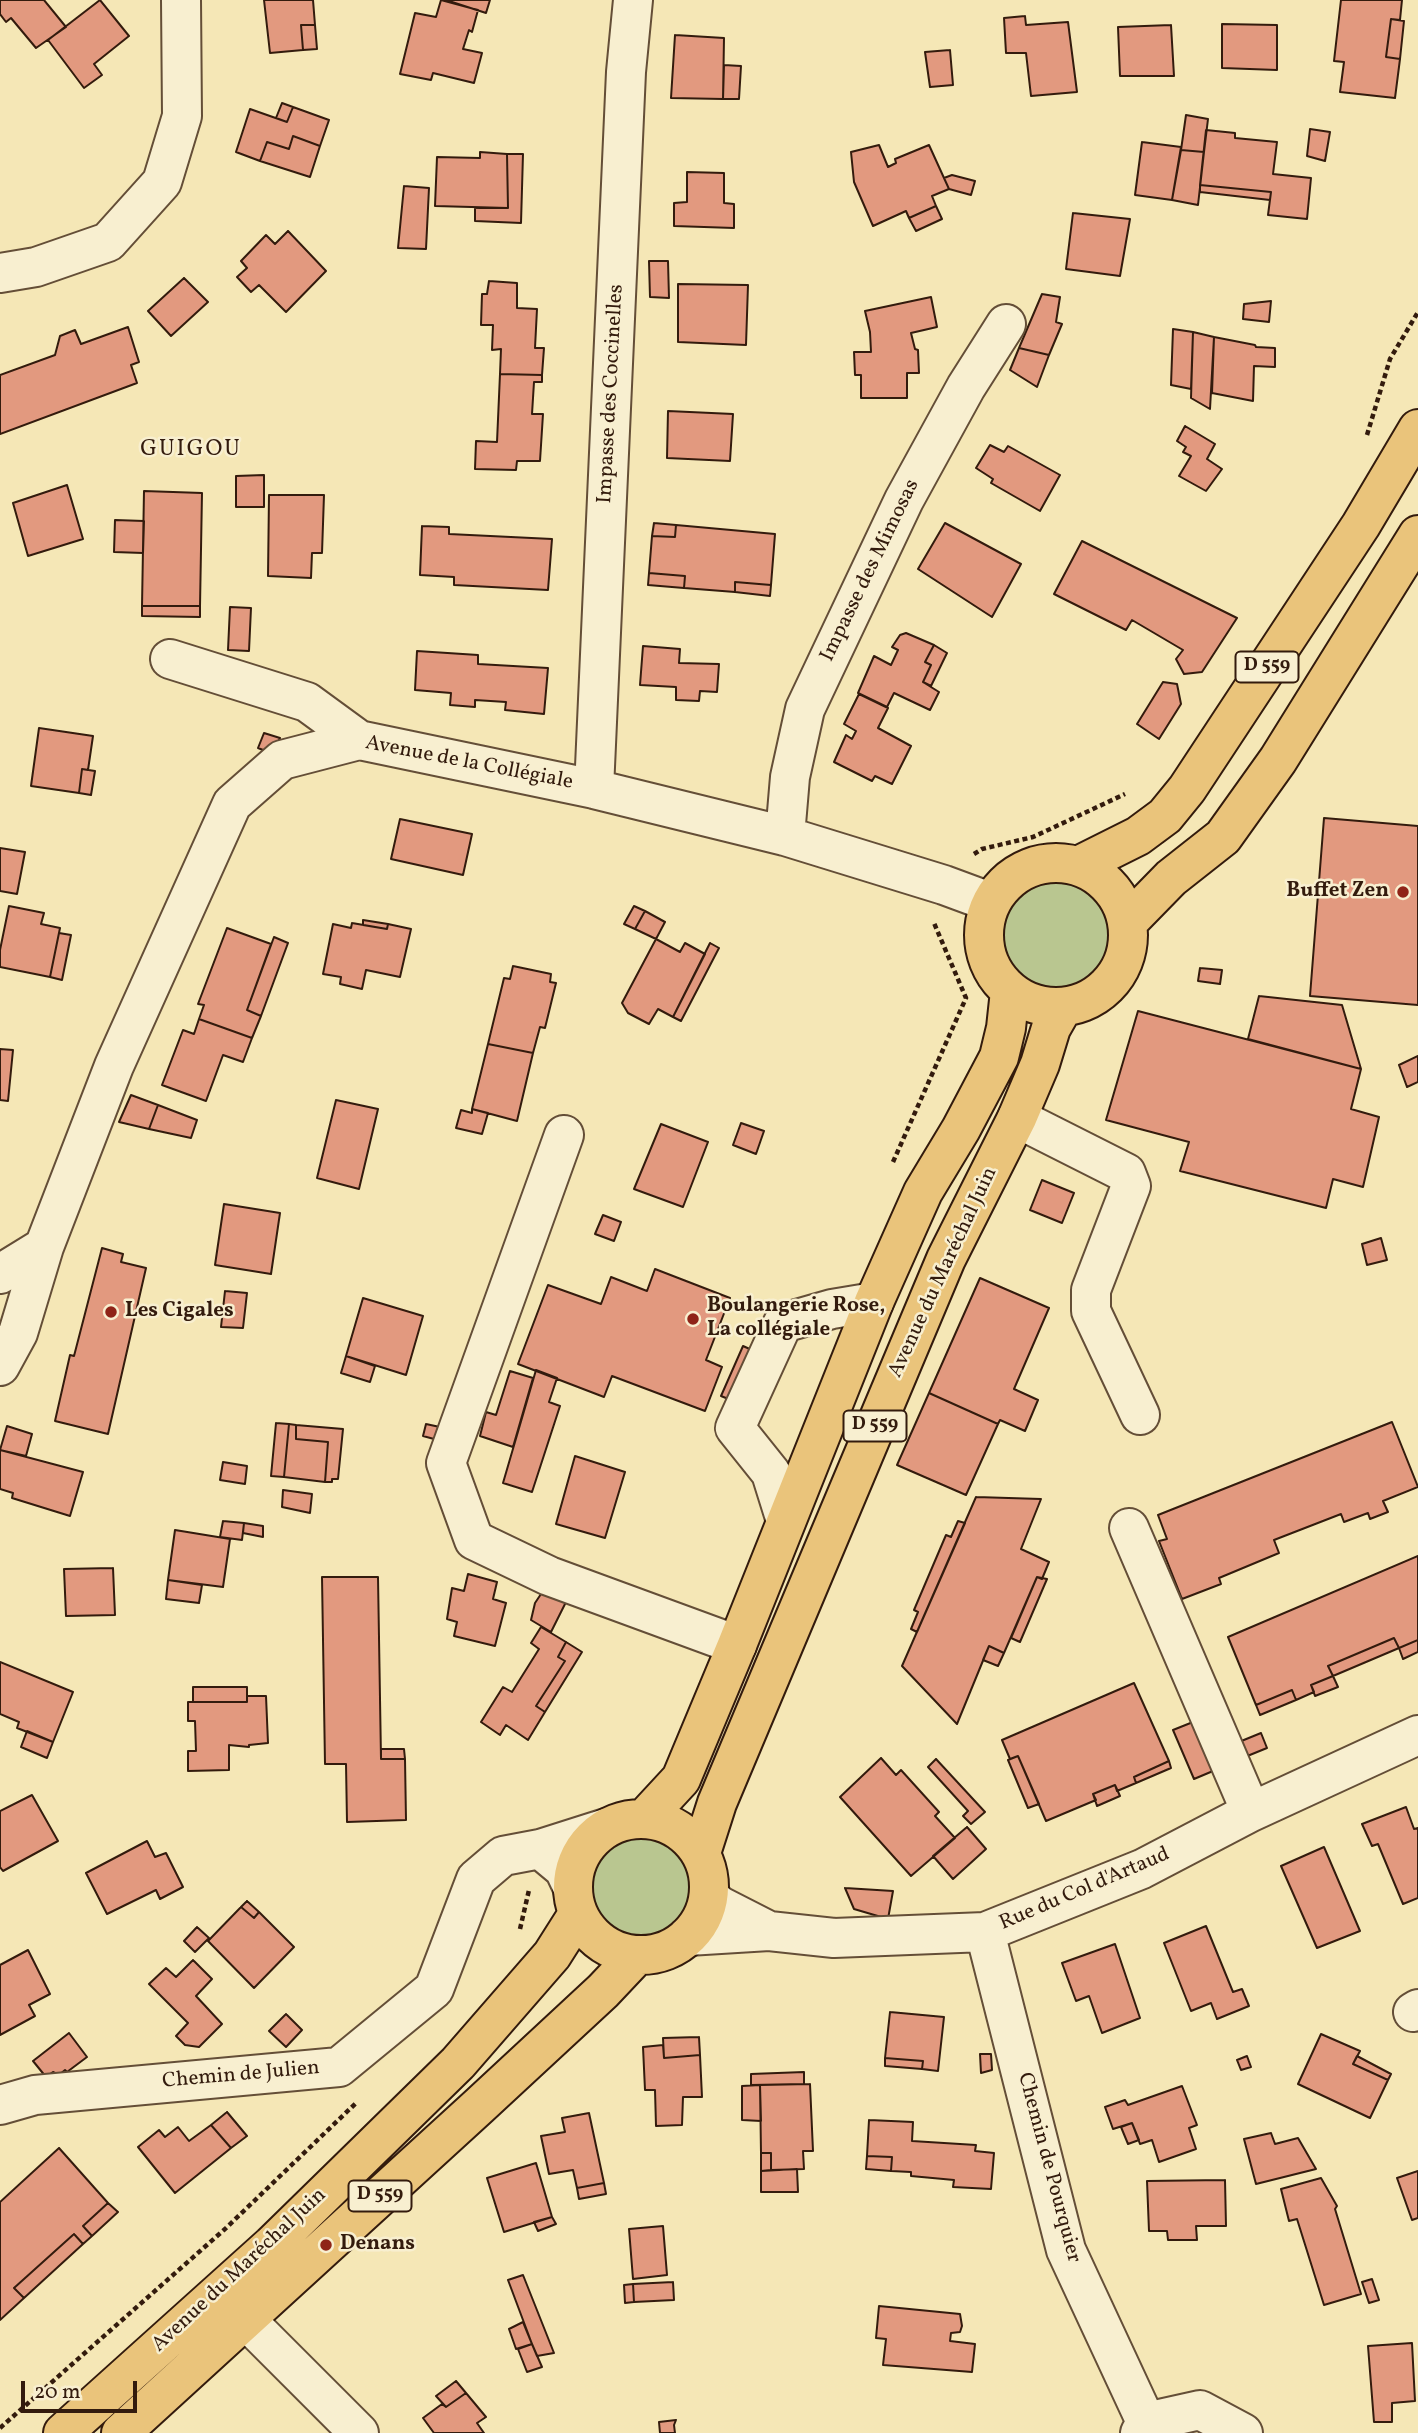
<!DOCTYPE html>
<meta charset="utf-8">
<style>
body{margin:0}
#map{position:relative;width:1418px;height:2433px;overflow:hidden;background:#f5e7b6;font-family:Vollkorn,serif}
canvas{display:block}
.scale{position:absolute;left:21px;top:2381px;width:116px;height:32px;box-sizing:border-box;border:4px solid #331b0d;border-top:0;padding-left:9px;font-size:21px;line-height:24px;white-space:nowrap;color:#331b0d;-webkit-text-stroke:5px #f8efd0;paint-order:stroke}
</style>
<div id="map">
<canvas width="1418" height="2433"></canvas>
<div class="scale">20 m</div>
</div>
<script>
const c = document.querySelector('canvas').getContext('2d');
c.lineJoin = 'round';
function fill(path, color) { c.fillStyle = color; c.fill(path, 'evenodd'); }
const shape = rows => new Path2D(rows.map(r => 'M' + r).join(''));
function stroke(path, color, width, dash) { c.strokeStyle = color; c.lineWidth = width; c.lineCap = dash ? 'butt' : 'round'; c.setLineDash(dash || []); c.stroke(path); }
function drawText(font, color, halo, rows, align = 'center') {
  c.font = font + ' Vollkorn,serif'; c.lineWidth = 5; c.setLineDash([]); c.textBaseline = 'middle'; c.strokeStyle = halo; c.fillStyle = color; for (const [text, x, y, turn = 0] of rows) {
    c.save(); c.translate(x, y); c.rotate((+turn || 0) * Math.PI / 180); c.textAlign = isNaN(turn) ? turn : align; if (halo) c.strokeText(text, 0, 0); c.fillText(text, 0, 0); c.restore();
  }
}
const green = shape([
 '984 935a72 72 0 1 1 144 0a72 72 0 1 1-144 0Z',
 '574 1887a68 68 0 1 1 136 0a68 68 0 1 1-136 0Z'
]);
const building = shape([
 [0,0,44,0,66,27,36,48,11,18,6,22,0,14,0,0],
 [100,0,129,36,94,64,102,75,84,88,48,40,100,0],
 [264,0,313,0,315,25,301,25,303,50,270,53,264,0],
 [441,0,478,10,472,32,469,30,463,49,482,53,474,83,433,73,431,80,400,74,415,13,436,17,441,0],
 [446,0,490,0,486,13,446,0],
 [1341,0,1402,0,1400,20,1391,19,1386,57,1400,59,1395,98,1340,92,1344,62,1334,61,1341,0],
 [1025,16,1026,25,1068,22,1077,92,1031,96,1026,53,1006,53,1004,18,1025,16],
 [1391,19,1404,21,1400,59,1386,57,1391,19],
 [1222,24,1277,25,1277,70,1222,68,1222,24],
 [301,25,315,25,317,49,303,50,301,25],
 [1171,25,1174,76,1120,76,1118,27,1171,25],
 [675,35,724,38,723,99,671,98,675,35],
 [950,50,953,85,930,87,925,52,950,50],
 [724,65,741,66,739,99,723,99,724,65],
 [282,103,293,107,287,122,276,118,282,103],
 [293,107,329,120,320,146,293,136,289,149,267,142,260,161,236,152,250,109,287,122,293,107],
 [1186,115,1208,119,1204,152,1181,150,1186,115],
 [1310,129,1330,132,1325,161,1307,156,1310,129],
 [1206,130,1235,133,1235,138,1277,142,1273,174,1311,178,1307,219,1268,215,1271,192,1200,185,1206,130],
 [293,136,320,146,310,177,260,161,267,142,289,149,293,136],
 [1142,142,1181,147,1172,200,1135,195,1142,142],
 [879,145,888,167,896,163,895,159,929,145,949,189,932,196,936,206,909,218,906,211,873,226,854,182,851,152,879,145],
 [1181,150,1204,152,1198,205,1172,200,1181,150],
 [480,152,507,154,508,208,435,206,437,157,480,158,480,152],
 [507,154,523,154,521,223,475,221,475,208,508,208,507,154],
 [687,172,724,173,724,203,734,204,734,228,674,226,674,203,687,202,687,172],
 [952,175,975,181,971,195,949,189,944,178,952,175],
 [1200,185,1271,192,1270,200,1200,192,1200,185],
 [404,186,429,188,426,249,398,248,404,186],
 [936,206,942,219,916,231,909,218,936,206],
 [1073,213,1130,219,1120,276,1066,269,1073,213],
 [288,231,326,271,286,312,259,285,251,292,237,277,247,268,241,261,266,235,275,244,288,231],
 [649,261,668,261,669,298,650,297,649,261],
 [184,278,208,302,171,336,148,311,184,278],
 [489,281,517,283,517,308,537,309,535,348,544,348,542,375,500,374,501,349,492,350,493,325,481,325,482,294,487,294,489,281],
 [678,284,748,285,746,345,678,342,678,284],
 [1042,294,1060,297,1056,322,1062,324,1049,355,1019,348,1042,294],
 [931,297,937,327,911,333,915,349,918,350,919,373,907,373,907,398,861,398,861,375,855,375,854,352,871,352,870,332,865,311,931,297],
 [1271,301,1269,322,1243,319,1244,304,1271,301],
 [128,327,139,362,131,365,137,383,0,434,0,375,55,355,60,336,75,330,81,344,128,327],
 [1173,329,1193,332,1191,389,1171,385,1173,329],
 [1193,332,1214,337,1210,409,1191,398,1193,332],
 [1214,337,1255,345,1256,347,1275,348,1275,367,1254,366,1253,401,1212,393,1214,337],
 [1019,348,1049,355,1037,387,1010,370,1019,348],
 [500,374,542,375,542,382,534,382,532,414,543,414,540,461,517,461,516,470,475,469,476,441,497,442,500,374],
 [668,411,733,414,730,461,667,458,668,411],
 [1185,426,1215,444,1207,459,1222,469,1206,491,1179,476,1191,456,1183,452,1186,447,1177,441,1185,426],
 [990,445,1004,452,1008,446,1060,475,1040,511,991,483,993,479,976,468,990,445],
 [264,475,264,507,236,507,236,476,264,475],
 [67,485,83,539,28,556,13,503,67,485],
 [144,491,202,493,200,606,142,606,144,491],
 [269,495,324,495,322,553,312,553,311,578,268,576,269,495],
 [115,520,144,521,143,553,114,552,115,520],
 [654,523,676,525,675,537,652,536,654,523],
 [945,523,1021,564,992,617,918,569,945,523],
 [676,525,775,534,771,585,735,582,735,592,684,588,685,576,649,573,652,536,675,537,676,525],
 [422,526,449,527,449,534,552,539,548,590,454,585,454,577,420,575,422,526],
 [1082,541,1237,618,1202,672,1184,674,1176,659,1183,650,1132,620,1126,630,1054,594,1082,541],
 [649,573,685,576,684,588,648,585,649,573],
 [735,582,771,585,770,596,735,592,735,582],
 [142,606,200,606,200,617,142,616,142,606],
 [230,607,251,608,249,651,228,650,230,607],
 [906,633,934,645,925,662,931,665,923,682,939,692,930,710,894,693,887,707,858,693,874,656,891,665,898,650,892,647,900,635,906,633],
 [934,645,947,653,931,686,923,682,931,665,925,662,934,645],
 [643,646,680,649,679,663,719,664,717,692,700,691,699,701,676,700,676,687,640,685,643,646],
 [417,651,478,655,478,664,548,668,544,714,505,710,506,702,475,700,475,707,450,705,451,693,415,690,417,651],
 [1163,682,1177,684,1181,704,1159,739,1137,724,1163,682],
 [859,694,888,708,878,728,911,746,892,784,875,776,872,781,834,762,846,735,852,739,856,731,844,724,859,694],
 [39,728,93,736,88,770,82,769,79,793,31,786,39,728],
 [264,733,280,738,273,754,258,748,264,733],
 [82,769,95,771,91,795,79,793,82,769],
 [1324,818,1418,826,1418,1005,1310,996,1324,818],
 [400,819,472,834,463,875,391,859,400,819],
 [0,848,25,852,17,894,0,891,0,848],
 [9,906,44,913,41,924,60,928,50,977,0,967,0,950,9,906],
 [634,906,645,911,635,929,624,924,634,906],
 [645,911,665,922,656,939,635,929,645,911],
 [363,920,388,924,387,929,363,925,363,920],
 [352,923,387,929,388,924,411,929,400,977,366,970,362,989,340,984,341,977,323,974,333,924,351,928,352,923],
 [227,928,271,944,247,1010,261,1016,252,1038,199,1019,204,1005,198,1004,227,928],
 [59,933,71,935,62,980,50,977,59,933],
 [274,937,288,943,261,1016,247,1010,274,937],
 [656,939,680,952,685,943,705,954,673,1017,658,1009,649,1024,628,1013,622,1003,656,939],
 [710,943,719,948,681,1021,673,1017,710,943],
 [513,966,551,974,550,982,556,983,545,1028,540,1027,533,1053,488,1044,504,978,510,979,513,966],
 [1200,968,1222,970,1220,984,1198,981,1200,968],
 [1259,996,1342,1005,1361,1069,1248,1039,1259,996],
 [1138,1011,1361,1069,1351,1109,1379,1117,1363,1187,1333,1179,1326,1208,1180,1171,1189,1142,1106,1120,1138,1011],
 [199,1019,252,1038,243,1062,223,1055,206,1101,162,1085,183,1030,194,1034,199,1019],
 [488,1044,533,1053,517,1121,472,1109,488,1044],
 [0,1049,13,1050,8,1101,0,1100,0,1049],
 [1418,1056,1418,1082,1407,1087,1399,1065,1418,1056],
 [131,1095,158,1105,149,1129,119,1122,131,1095],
 [336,1100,378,1109,359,1189,317,1178,336,1100],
 [158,1105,197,1120,191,1138,149,1129,158,1105],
 [472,1109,488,1113,482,1134,456,1128,461,1110,472,1113,472,1109],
 [741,1123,764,1131,756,1154,733,1145,741,1123],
 [661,1124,708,1142,683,1207,634,1189,661,1124],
 [1042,1180,1074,1193,1062,1223,1030,1210,1042,1180],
 [224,1204,280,1213,271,1274,215,1265,224,1204],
 [603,1215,621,1222,614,1241,595,1234,603,1215],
 [1381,1238,1387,1260,1367,1265,1362,1244,1381,1238],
 [102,1248,123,1254,121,1262,146,1268,108,1434,55,1421,70,1355,74,1356,102,1248],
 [655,1269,730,1298,706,1360,722,1367,705,1411,612,1376,604,1397,518,1364,548,1285,601,1304,611,1277,647,1291,655,1269],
 [980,1278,1049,1308,1014,1389,1038,1400,1025,1431,1000,1420,998,1424,929,1393,980,1278],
 [225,1291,247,1293,243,1328,221,1327,225,1291],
 [363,1298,423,1316,406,1375,346,1356,363,1298],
 [743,1346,781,1363,760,1412,721,1396,743,1346],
 [346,1356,375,1366,370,1382,341,1373,346,1356],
 [536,1370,557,1378,549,1402,560,1406,532,1492,503,1483,536,1370],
 [510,1371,533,1378,513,1447,480,1436,486,1412,496,1415,510,1371],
 [929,1393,998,1424,966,1495,897,1465,929,1393],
 [1392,1422,1418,1487,1383,1501,1388,1512,1370,1519,1368,1513,1344,1522,1341,1514,1274,1540,1279,1553,1219,1578,1221,1584,1182,1599,1159,1541,1167,1539,1158,1515,1392,1422],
 [276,1423,289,1424,284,1477,271,1476,276,1423],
 [289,1424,296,1425,296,1439,328,1442,325,1482,284,1477,289,1424],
 [426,1424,449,1429,445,1442,423,1436,426,1424],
 [296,1425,343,1429,338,1479,332,1479,332,1482,325,1482,328,1442,296,1439,296,1425],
 [7,1426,32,1434,26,1456,0,1450,7,1426],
 [0,1450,83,1472,70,1516,12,1498,13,1493,0,1489,0,1450],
 [575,1456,625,1472,605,1538,556,1524,575,1456],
 [223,1462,247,1466,245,1484,220,1480,223,1462],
 [283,1490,312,1494,310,1513,282,1507,283,1490],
 [976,1497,1041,1499,1021,1549,1049,1562,1042,1579,1037,1577,1004,1653,989,1646,957,1724,902,1666,976,1497],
 [223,1521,244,1523,242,1540,220,1537,223,1521],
 [958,1521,965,1523,917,1632,911,1629,918,1612,914,1610,946,1535,951,1537,958,1521],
 [244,1523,263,1526,263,1537,243,1533,244,1523],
 [175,1530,230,1539,223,1587,168,1580,175,1530],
 [1418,1556,1418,1640,1399,1648,1394,1638,1328,1666,1333,1676,1311,1685,1314,1692,1296,1700,1292,1690,1256,1705,1228,1637,1418,1556],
 [113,1568,115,1615,66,1616,64,1569,113,1568],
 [468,1574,497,1582,493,1599,506,1603,495,1646,454,1636,457,1622,447,1619,452,1588,464,1591,468,1574],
 [322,1577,378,1577,381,1759,405,1759,406,1820,347,1822,346,1764,325,1764,322,1577],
 [1037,1577,1047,1579,1020,1642,1011,1638,1037,1577],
 [168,1580,202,1585,199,1603,166,1599,168,1580],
 [543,1591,567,1600,551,1632,531,1620,535,1603,543,1591],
 [541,1627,566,1642,558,1657,565,1661,536,1706,545,1712,528,1740,506,1725,500,1735,481,1722,503,1687,512,1692,539,1649,531,1643,541,1627],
 [1394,1638,1399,1648,1333,1676,1328,1666,1394,1638],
 [1418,1640,1418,1652,1403,1659,1399,1648,1418,1640],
 [566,1642,582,1652,545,1712,536,1706,565,1661,558,1657,566,1642],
 [989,1646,1004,1653,998,1666,983,1660,989,1646],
 [0,1662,73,1692,53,1742,17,1728,19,1722,0,1714,0,1662],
 [1333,1676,1338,1687,1315,1696,1311,1685,1333,1676],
 [1134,1683,1169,1761,1134,1777,1136,1783,1117,1791,1115,1785,1093,1794,1096,1800,1046,1821,1018,1756,1010,1759,1002,1740,1134,1683],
 [193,1687,247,1687,247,1702,193,1702,193,1687],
 [1292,1690,1296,1700,1260,1715,1256,1705,1292,1690],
 [247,1696,266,1696,268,1743,249,1745,249,1747,229,1745,229,1770,188,1771,188,1751,196,1751,195,1721,188,1721,188,1702,247,1702,247,1696],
 [1193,1722,1213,1771,1194,1779,1173,1730,1193,1722],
 [27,1731,53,1742,47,1758,21,1747,27,1731],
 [1261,1733,1267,1748,1240,1759,1234,1744,1261,1733],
 [381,1749,404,1749,405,1759,381,1759,381,1749],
 [1018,1756,1039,1804,1028,1808,1008,1760,1018,1756],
 [881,1758,896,1775,901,1770,939,1812,935,1816,955,1838,911,1876,840,1797,881,1758],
 [936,1759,985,1812,971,1824,963,1816,968,1811,928,1767,936,1759],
 [1169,1761,1171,1768,1136,1783,1134,1777,1169,1761],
 [1115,1785,1120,1796,1097,1806,1093,1794,1115,1785],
 [32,1795,58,1841,3,1871,0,1867,0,1811,32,1795],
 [1406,1807,1414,1829,1418,1828,1418,1898,1403,1904,1378,1844,1372,1846,1362,1824,1406,1807],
 [967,1827,986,1849,953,1879,933,1856,967,1827],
 [147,1841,155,1857,166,1853,183,1887,160,1899,156,1890,107,1914,86,1873,147,1841],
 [1324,1847,1360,1931,1317,1948,1281,1866,1324,1847],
 [845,1888,893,1891,888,1919,854,1909,845,1888],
 [247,1901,259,1912,254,1918,241,1907,247,1901],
 [241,1907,254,1918,259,1912,294,1947,254,1988,208,1941,241,1907],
 [1206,1926,1233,1992,1242,1989,1249,2006,1217,2019,1211,2003,1191,2011,1164,1943,1206,1926],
 [197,1927,209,1938,195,1952,184,1941,197,1927],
 [1115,1944,1140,2018,1102,2033,1089,1996,1076,2001,1062,1963,1115,1944],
 [28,1950,50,1994,29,2005,35,2016,0,2035,0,1965,28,1950],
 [193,1960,212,1979,196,1996,222,2024,199,2047,185,2045,176,2036,188,2023,149,1984,166,1968,176,1977,193,1960],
 [890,2012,944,2017,938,2071,922,2069,923,2061,885,2058,890,2012],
 [286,2014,302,2030,286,2047,269,2031,286,2014],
 [69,2033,87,2057,67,2072,65,2070,59,2075,53,2072,46,2077,33,2061,69,2033],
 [1321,2034,1360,2051,1353,2064,1388,2080,1370,2118,1298,2084,1321,2034],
 [699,2037,700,2055,664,2058,663,2038,699,2037],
 [663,2045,664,2058,700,2055,702,2097,683,2097,682,2125,656,2126,655,2090,645,2090,643,2047,663,2045],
 [980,2054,991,2054,992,2070,981,2073,980,2054],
 [1247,2056,1251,2067,1241,2070,1237,2060,1247,2056],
 [1357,2056,1391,2074,1388,2080,1353,2064,1357,2056],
 [885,2058,923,2061,922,2069,885,2066,885,2058],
 [804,2072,804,2084,751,2085,751,2074,804,2072],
 [810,2084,813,2151,803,2151,804,2169,771,2170,771,2153,761,2153,760,2085,810,2084],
 [760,2085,761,2121,742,2120,742,2086,760,2085],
 [1182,2086,1197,2125,1189,2128,1196,2149,1159,2162,1152,2140,1140,2144,1132,2123,1113,2129,1105,2107,1125,2100,1128,2105,1182,2086],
 [227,2112,247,2136,231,2148,211,2125,227,2112],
 [589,2113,604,2183,577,2188,573,2170,549,2174,541,2136,565,2132,562,2118,589,2113],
 [869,2120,913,2122,912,2141,976,2145,975,2151,994,2153,991,2189,953,2187,954,2180,911,2176,911,2172,891,2171,892,2157,867,2156,869,2120],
 [1132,2123,1139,2140,1128,2144,1121,2127,1132,2123],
 [211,2125,231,2148,175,2193,138,2147,159,2130,165,2137,178,2127,189,2141,211,2125],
 [1271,2133,1275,2144,1298,2138,1316,2169,1256,2184,1244,2139,1271,2133],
 [59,2148,108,2203,83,2226,92,2236,83,2244,74,2234,14,2288,24,2298,0,2320,0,2202,59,2148],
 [761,2153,771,2153,771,2170,761,2171,761,2153],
 [867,2156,892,2157,891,2171,866,2169,867,2156],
 [536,2163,552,2217,504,2232,487,2178,536,2163],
 [797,2169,798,2192,761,2192,761,2171,797,2169],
 [1418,2171,1418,2218,1412,2220,1397,2178,1418,2171],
 [1321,2178,1337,2206,1335,2209,1361,2294,1324,2305,1297,2219,1289,2221,1281,2189,1321,2178],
 [1225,2180,1226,2226,1196,2226,1197,2240,1168,2240,1167,2231,1149,2231,1147,2181,1225,2180],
 [604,2183,606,2194,579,2199,577,2188,604,2183],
 [108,2203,118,2212,92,2236,83,2226,108,2203],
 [552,2217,556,2224,538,2231,534,2222,552,2217],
 [663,2226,667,2275,633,2279,629,2229,663,2226],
 [74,2234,83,2244,24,2298,14,2288,74,2234],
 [523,2275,554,2353,537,2356,532,2344,508,2280,523,2275],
 [1372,2279,1379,2300,1369,2303,1362,2282,1372,2279],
 [673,2282,674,2300,634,2302,633,2284,673,2282],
 [633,2284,634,2302,625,2303,624,2285,633,2284],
 [879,2306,960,2314,962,2326,960,2332,951,2333,950,2341,975,2344,972,2372,883,2365,886,2339,876,2338,879,2306],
 [523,2322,532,2344,516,2349,509,2329,523,2322],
 [1412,2343,1415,2401,1392,2403,1392,2422,1374,2422,1368,2346,1412,2343],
 [532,2344,542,2367,527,2372,518,2349,532,2344],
 [456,2381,466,2393,446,2407,436,2396,456,2381],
 [466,2393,486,2417,477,2423,484,2433,434,2433,423,2418,442,2404,446,2407,466,2393],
 [676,2420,674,2425,675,2433,660,2433,659,2422,676,2420]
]);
const path = shape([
 [1367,435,1390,359,1418,312],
 [974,854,982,849,1033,837,1125,794],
 [893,1162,966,998,934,923],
 [520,1929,529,1890],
 [0,2428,225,2229,356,2103]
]);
const minor = shape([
 [0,273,36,267,108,242,162,182,182,116,181,0],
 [170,659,307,702,359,740],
 [594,789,626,72,633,0],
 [785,836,790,777,805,709,904,500,966,387,1006,324],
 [1017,1118,1126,1173,1131,1186,1091,1290,1091,1311,1140,1415],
 [564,1135,446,1463,474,1540,549,1576,737,1645],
 [0,1274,44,1247,114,1066,232,804,282,760,359,740,594,789,785,836,944,885,990,902],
 [0,1366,18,1333,44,1247],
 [786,1521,771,1473,735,1428,783,1323,832,1309,874,1302],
 [1129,1528,1251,1812],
 [540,1849,564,1869,572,1886],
 [709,1897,720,1906,767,1930],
 [985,1932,1066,2250,1146,2422,1140,2433],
 [688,1936,769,1931,834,1938,985,1932,1142,1869,1251,1812,1418,1735],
 [1413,2012,1418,2009],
 [0,2105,35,2095,339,2067,434,1989,476,1879,503,1856,540,1849,606,1828],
 [245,2319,359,2433],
 [1146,2422,1200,2410,1243,2433]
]);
const major = shape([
 '984 935a72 72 0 1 1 144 0a72 72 0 1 1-144 0Z',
 [1078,866,1138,836,1165,816,1187,789,1361,525,1418,429],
 [1128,922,1171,878,1223,837,1278,760,1418,535],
 '573 1887a68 68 0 1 1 136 0a68 68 0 1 1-136 0Z',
 [644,1819,681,1779,737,1645,874,1302,923,1192,961,1129,999,1057,1006,1028,1010,991],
 [701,1853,717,1803,946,1259,1017,1118,1040,1064,1051,1028,1063,1007],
 [63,2433,272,2245,458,2063,552,1955,578,1914],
 [121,2433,479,2106,603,1991,636,1956]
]);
const markers = [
 [1403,892,7,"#8f2418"],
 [111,1312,7,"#8f2418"],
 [693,1319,7,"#8f2418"],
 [326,2245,7,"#8f2418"]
];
const shields = [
 [1267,667,63],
 [875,1426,63],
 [380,2196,63]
];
const shieldNames = [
 ["D 559",1267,667],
 ["D 559",875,1426],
 ["D 559",380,2196]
];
const streetNames = [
 ["Impasse des Coccinelles",612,394,-87],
 ["Impasse des Mimosas",871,571,-64],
 ["Avenue de la Collégiale",469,764,11],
 ["Avenue du Maréchal Juin",944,1273,-65],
 ["Rue du Col d'Artaud",1085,1890,-23],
 ["Chemin de Julien",241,2076,-5],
 ["Chemin de Pourquier",1048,2168,75],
 ["Avenue du Maréchal Juin",240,2271,-43]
];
const poiNames = [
 ["Buffet Zen",1389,892,"right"],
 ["Boulangerie Rose,",707,1307],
 ["La collégiale",707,1331],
 ["Les Cigales",125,1312],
 ["Denans",340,2245]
];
const neighbourhoodNames = [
 ["GUIGOU",191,451]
];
fill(green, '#b9c690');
fill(building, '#e2997f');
stroke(building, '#331b0d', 2);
stroke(minor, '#644e37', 42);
stroke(major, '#331b0d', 42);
stroke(path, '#331b0d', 4.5, [5, 3.5]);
stroke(minor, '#f8efd0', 38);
stroke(major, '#eac47b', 38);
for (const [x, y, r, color] of markers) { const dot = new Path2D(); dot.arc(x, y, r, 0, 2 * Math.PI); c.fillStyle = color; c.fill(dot); stroke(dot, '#f8efd0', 2.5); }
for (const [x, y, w] of shields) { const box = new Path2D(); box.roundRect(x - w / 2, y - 15.5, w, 31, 5); c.fillStyle = '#f8efd0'; c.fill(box); stroke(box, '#331b0d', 2); }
drawText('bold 19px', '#331b0d', null, shieldNames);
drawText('21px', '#331b0d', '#f8efd0', streetNames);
drawText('bold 21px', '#331b0d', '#f8efd0', poiNames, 'left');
c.letterSpacing = '2px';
drawText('23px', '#331b0d', '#f8efd0', neighbourhoodNames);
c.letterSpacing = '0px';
</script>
